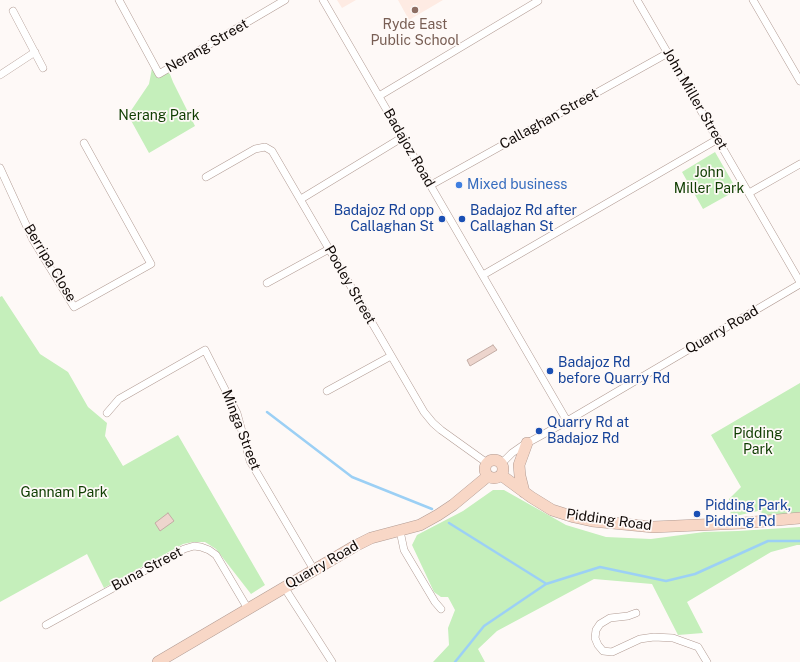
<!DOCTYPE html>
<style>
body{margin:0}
canvas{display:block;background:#fef9f7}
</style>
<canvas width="800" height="662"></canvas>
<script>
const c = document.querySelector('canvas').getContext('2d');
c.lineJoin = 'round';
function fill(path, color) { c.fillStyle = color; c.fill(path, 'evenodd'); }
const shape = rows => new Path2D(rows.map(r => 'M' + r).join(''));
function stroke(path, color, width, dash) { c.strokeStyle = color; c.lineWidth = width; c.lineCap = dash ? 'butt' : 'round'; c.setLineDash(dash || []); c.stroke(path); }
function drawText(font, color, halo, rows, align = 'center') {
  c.font = font + ' "Public Sans",sans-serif'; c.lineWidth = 3.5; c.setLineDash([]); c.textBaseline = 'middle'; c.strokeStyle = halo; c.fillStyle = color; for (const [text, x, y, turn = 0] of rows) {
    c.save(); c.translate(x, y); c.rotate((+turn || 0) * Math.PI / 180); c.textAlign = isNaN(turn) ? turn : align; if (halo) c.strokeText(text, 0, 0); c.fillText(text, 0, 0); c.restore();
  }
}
const built = shape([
 [337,0,356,0,342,8],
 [398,0,443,0,409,20]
]);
const green = shape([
 [153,63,159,74,168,69,173,82,195,126,149,153,128,115,149,84],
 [715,152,737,190,703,209,682,172],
 [2,296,40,354,68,372,88,407,107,423,105,436,123,466,178,435,265,585,251,594,216,549,205,542,193,542,183,544,104,588,87,554,0,602,0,297],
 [800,383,800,513,767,515,758,511,731,517,729,499,741,487,711,435],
 [493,490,504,490,566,525,606,537,651,539,704,532,738,531,800,527,800,545,797,545,771,552,687,602,703,633,678,635,652,584,594,579,497,631,478,649,485,662,433,662,449,645,448,628,455,610,448,597,441,597,434,592,412,545,417,535,463,511]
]);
const stream = shape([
 [267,412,352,477,432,509],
 [449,523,545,583],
 [455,662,484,626,546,584,600,567,666,581,695,574,768,541,800,541]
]);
const building = shape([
 [493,345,497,350,470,366,467,360,493,345],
 [168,513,174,521,160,531,155,523,168,513]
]);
const street = shape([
 [119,0,159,74,285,0],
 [323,0,567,421],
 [637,0,800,282],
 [753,0,800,81],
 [13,11,43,68],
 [0,75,35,52],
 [379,96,538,1],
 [0,168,33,240,74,307,151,264,84,143],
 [206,177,255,149,265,147,272,151,424,412,433,423,441,430,487,463],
 [431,185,668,53],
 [749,193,800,164],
 [301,199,403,137],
 [483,275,718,139],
 [267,283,329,249],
 [327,391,391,356],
 [107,413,119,399,205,350,237,413,250,461,314,570],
 [501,464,512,453,522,446,562,424,800,284],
 [400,531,404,550,435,602,441,609],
 [284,587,332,662],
 [636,613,628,616,610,618,600,624,596,630,595,638,598,645,603,651,612,652,640,639,654,637,673,638,698,647,707,662],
 [46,625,184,549,194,546,201,547,209,550,216,555,248,609]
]);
const secondary = shape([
 '485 469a9 9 0 1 1 18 0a9 9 0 1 1-18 0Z',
 [501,475,531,497,552,510,574,517,592,521,653,527,743,523,800,518],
 [524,492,520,476,519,465,527,443],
 [158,662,355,546,371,538,420,525,438,515,453,505,488,476]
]);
const markers = [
 [415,10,4,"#8d6e63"],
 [459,185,4,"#3f7fe0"],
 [442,219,4,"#1a4fb4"],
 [462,219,4,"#1a4fb4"],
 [550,371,4,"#1a4fb4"],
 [539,431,4,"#1a4fb4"],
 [697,514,4,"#1a4fb4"]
];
const educationNames = [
 ["Ryde East",415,25],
 ["Public School",415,41]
];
const streetNames = [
 ["Nerang Street",207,46,-30],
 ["John Miller Street",695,99,60],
 ["Callaghan Street",549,119,-29],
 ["Badajoz Road",409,148,60],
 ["Berripa Close",50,263,59],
 ["Pooley Street",350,285,60],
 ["Quarry Road",722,330,-30],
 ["Minga Street",241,430,69],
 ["Pidding Road",609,520,8],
 ["Quarry Road",322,565,-30],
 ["Buna Street",147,569,-28]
];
const parkNames = [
 ["Nerang Park",159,116],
 ["John",709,173],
 ["Miller Park",709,189],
 ["Pidding",758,434],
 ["Park",758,450],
 ["Gannam Park",64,493]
];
const shopNames = [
 ["Mixed business",467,185]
];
const transitNames = [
 ["Badajoz Rd opp",434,211,"right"],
 ["Callaghan St",434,227,"right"],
 ["Badajoz Rd after",470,211],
 ["Callaghan St",470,227],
 ["Badajoz Rd",558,363],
 ["before Quarry Rd",558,379],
 ["Quarry Rd at",547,423],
 ["Badajoz Rd",547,439],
 ["Pidding Park,",705,506],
 ["Pidding Rd",705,522]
];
fill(built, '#feebe3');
fill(green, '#c5efbb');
stroke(stream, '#9cd0f5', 2.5);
fill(building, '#edd5cd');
stroke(building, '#c3aca4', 1);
stroke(street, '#b29c94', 8);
stroke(secondary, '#b29c94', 12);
stroke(street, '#fff', 7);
stroke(secondary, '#f8d7c6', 11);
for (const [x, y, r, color] of markers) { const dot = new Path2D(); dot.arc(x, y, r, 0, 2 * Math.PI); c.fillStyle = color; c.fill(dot); stroke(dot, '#fef9f7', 1.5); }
drawText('14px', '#785e54', '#fef9f7', educationNames);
drawText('14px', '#110a07', '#fef9f7', streetNames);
drawText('14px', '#0f3d01', '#fef9f7', parkNames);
drawText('14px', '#366cbe', '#fef9f7', shopNames, 'left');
drawText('14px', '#164399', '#fef9f7', transitNames, 'left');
</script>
